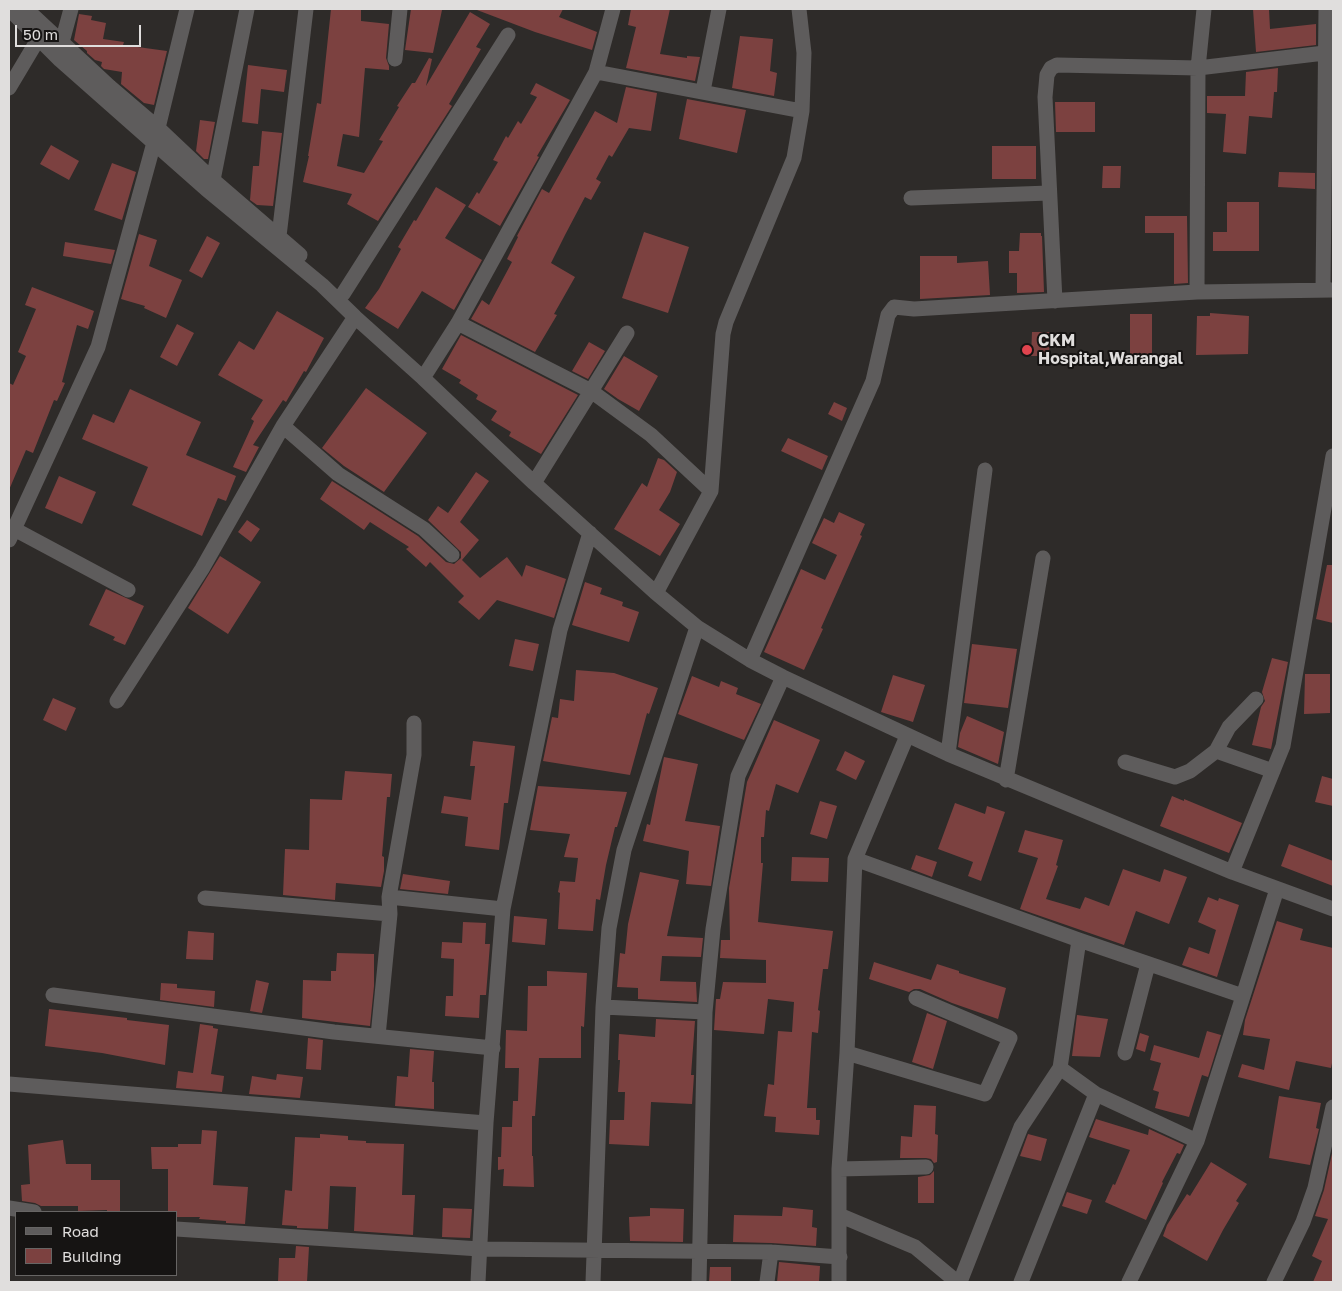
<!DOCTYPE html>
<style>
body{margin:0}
#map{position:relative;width:1342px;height:1291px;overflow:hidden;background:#2e2b29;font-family:"Golos Text",sans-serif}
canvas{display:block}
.frame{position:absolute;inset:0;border:10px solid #e0dedd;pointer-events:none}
.legend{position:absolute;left:15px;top:1211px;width:162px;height:65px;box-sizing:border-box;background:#161413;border:1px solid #676564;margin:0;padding:6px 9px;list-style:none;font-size:15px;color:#e0dedd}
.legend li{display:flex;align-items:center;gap:10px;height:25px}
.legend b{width:25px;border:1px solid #676564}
.scale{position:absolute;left:15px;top:25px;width:126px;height:22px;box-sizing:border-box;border:2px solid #e0dedd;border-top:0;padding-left:6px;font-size:15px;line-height:18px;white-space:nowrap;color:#e0dedd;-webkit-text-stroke:4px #161413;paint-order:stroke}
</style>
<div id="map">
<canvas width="1342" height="1291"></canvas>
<div class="frame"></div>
<ul class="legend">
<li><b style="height:6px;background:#5e5c5c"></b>Road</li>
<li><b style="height:14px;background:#7c4140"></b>Building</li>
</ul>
<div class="scale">50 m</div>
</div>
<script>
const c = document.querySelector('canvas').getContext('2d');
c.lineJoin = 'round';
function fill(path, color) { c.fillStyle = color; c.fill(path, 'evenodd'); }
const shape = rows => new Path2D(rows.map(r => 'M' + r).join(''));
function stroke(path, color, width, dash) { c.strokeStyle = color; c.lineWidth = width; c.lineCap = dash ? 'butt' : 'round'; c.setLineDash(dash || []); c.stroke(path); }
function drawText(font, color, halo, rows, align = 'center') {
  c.font = font + ' "Golos Text",sans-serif'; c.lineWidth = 4; c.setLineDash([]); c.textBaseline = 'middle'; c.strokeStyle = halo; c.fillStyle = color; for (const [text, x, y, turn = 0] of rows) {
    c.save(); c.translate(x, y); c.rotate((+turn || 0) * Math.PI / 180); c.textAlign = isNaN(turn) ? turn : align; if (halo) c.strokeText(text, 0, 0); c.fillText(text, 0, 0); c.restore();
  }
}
const building = shape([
 [331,9,361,9,361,21,389,24,386,58,389,66,389,70,365,68,359,137,343,134,337,166,364,173,383,141,379,140,399,107,397,106,412,83,415,83,429,58,432,59,426,86,470,12,490,24,476,47,481,49,449,104,452,106,378,221,347,204,352,194,303,182,309,156,308,156,317,103,321,104],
 [411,9,434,9,442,10,433,53,405,50],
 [478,9,563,9,559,17,597,32,592,50,535,32,477,10],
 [631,9,670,9,660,54,687,58,687,56,700,57,695,81,626,68,636,27,628,25],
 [1253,9,1269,9,1270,29,1316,24,1316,45,1256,52],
 [79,14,92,16,91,20,106,23,103,39,124,42,123,45,167,51,154,105,144,103,121,84,122,72,104,69,101,66,102,62,95,60,87,53,87,51,74,40],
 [740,36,773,39,770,71,777,73,774,96,732,88],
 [248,65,287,70,284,92,261,89,258,124,242,122],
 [1278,68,1277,92,1274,92,1272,118,1249,116,1246,154,1223,152,1226,114,1207,113,1207,96,1245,96,1246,72],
 [536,83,570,100,537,156,539,157,500,226,468,207,477,192,479,194,498,162,493,160,506,136,508,138,518,121,521,124,537,97,530,94],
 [626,87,657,93,651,131,629,128,612,157,609,155,596,179,601,182,591,200,585,197,565,235,551,263,575,277,554,314,557,315,535,352,471,319,482,300,489,305,512,262,507,259,518,237,517,236,542,189,549,193,595,111,617,123],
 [687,99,746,110,737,153,679,139],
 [1055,102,1095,102,1095,132,1056,132],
 [200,120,215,122,208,159,204,159,196,151],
 [262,131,282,133,273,206,257,205,250,200,253,166,259,166],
 [51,145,79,161,69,180,40,164],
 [992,146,1036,146,1036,179,992,179],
 [112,163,136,172,122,220,94,210],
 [1103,166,1121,166,1120,188,1102,188],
 [1279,172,1315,173,1315,189,1278,187],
 [436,187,466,205,445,238,482,260,454,310,422,291,398,329,365,308,379,289,401,249,398,247,414,220,416,221],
 [1227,202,1259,202,1259,251,1213,251,1213,232,1227,232],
 [1145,216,1187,216,1188,283,1174,284,1174,233,1145,233],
 [644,232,689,247,668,313,622,298],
 [1020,233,1041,233,1041,236,1042,236,1044,292,1017,293,1017,273,1009,273,1009,251,1019,251],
 [139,234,157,240,149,266,182,280,166,318,144,308,145,306,121,299],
 [207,236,220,243,202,278,189,271],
 [65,242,115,250,111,264,63,256],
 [920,256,957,256,957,263,988,261,990,295,920,299],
 [32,287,94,311,88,329,77,325,62,382,65,383,57,401,54,400,33,453,26,450,9,490,9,383,13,385,26,356,18,352,36,309,25,305],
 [277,311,324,338,306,372,304,371,286,402,283,400,253,445,259,447,246,472,233,467,254,421,251,419,263,400,218,375,239,341,254,350],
 [1210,313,1249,316,1248,354,1196,355,1197,316,1210,316],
 [1130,314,1152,314,1152,356,1130,356],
 [177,324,194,333,177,366,160,357],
 [1032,332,1050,332,1049,356,1031,356],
 [461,335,578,395,541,454,509,436,511,432,491,420,497,411,476,399,478,395,459,383,461,380,442,369],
 [589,342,605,351,588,379,572,371],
 [624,356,658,376,639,411,618,399,604,389],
 [366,388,427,433,384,492,344,466,322,448],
 [130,389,201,422,186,455,236,476,226,501,218,498,202,536,132,505,148,467,82,439,93,414,114,423],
 [834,402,847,408,842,421,828,414],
 [788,438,828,456,822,470,781,451],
 [658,458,664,460,677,472,670,492,659,510,680,524,660,556,614,529,642,483,647,487],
 [476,472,489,481,460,522,479,540,462,560,480,578,507,557,522,577,526,565,566,579,554,618,497,600,479,620,458,602,464,596,430,562,426,567,406,549,409,547,370,522,364,530,320,499,332,481,418,536,446,562,454,564,461,558,461,552,428,520,438,506,448,513],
 [59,476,96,492,82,524,45,508],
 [839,512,865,524,860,535,862,536,821,628,823,629,804,670,764,652,801,569,825,580,837,555,812,543,824,518,834,523],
 [247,520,260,529,251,542,238,532],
 [220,556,261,582,228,634,188,608],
 [1327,565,1333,565,1333,623,1316,619],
 [585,582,602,588,600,594,623,602,622,606,639,612,629,642,572,625],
 [106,589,144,606,125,645,113,640,115,637,89,625],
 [515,639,539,644,533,671,509,666],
 [972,644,1017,649,1008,708,964,703],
 [1272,658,1288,662,1271,749,1252,745,1261,707,1265,701,1262,692],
 [576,670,614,673,658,688,649,714,647,713,630,775,543,761,552,717,558,718,560,699,574,701],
 [1305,674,1330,674,1330,713,1304,714],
 [893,675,925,685,913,722,881,712],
 [692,676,719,687,721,681,738,688,736,694,761,704,744,740,678,714],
 [53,698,76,708,66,731,43,720],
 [967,716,1004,732,998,764,958,747,960,733],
 [774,720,820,740,798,793,776,784,769,811,766,810,764,837,761,837,761,863,763,863,758,922,833,931,828,969,823,969,818,1010,820,1011,818,1033,812,1032,807,1108,816,1108,816,1120,820,1120,819,1135,775,1132,776,1117,764,1116,768,1084,774,1085,778,1031,792,1032,794,1002,768,999,764,1034,714,1030,716,999,720,999,723,982,766,983,766,960,720,958,721,940,730,940,729,888,747,782],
 [473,741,515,746,508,803,504,803,499,850,465,846,468,817,441,813,444,796,471,800,475,766,470,766],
 [845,751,865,761,856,780,836,770],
 [664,757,698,764,685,821,720,826,711,886,686,884,689,851,643,841,647,824,650,825],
 [345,771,392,774,390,797,387,797,382,856,384,857,384,871,381,887,336,883,335,900,283,895,285,849,309,850,310,799,342,800],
 [1322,776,1333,779,1333,806,1315,802],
 [538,786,627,792,617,827,615,827,606,865,600,900,596,899,593,931,558,929,560,893,558,892,560,881,575,882,578,858,564,857,570,834,530,830],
 [1172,796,1184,801,1184,799,1242,823,1229,853,1160,826],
 [820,801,837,806,827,839,810,834],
 [955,803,985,814,987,806,1005,812,981,881,968,876,973,862,938,849],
 [1025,830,1063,840,1056,865,1058,866,1046,899,1080,909,1085,897,1109,906,1123,869,1160,882,1164,869,1187,877,1169,924,1136,911,1124,945,1020,909,1038,858,1018,852],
 [1289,844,1333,861,1333,886,1281,866],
 [916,855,937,862,932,877,911,869],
 [792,857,829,858,828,882,791,881],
 [640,872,679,880,667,936,703,938,701,957,662,956,660,981,696,982,697,1002,638,999,638,988,617,987,620,953,625,954,628,924],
 [403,874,450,881,448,894,400,889],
 [1208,897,1218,901,1219,898,1239,905,1217,977,1182,965,1189,947,1209,954,1216,930,1198,922],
 [514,916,547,919,545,945,512,942],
 [1277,921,1303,929,1300,940,1333,948,1333,1058,1331,1068,1296,1061,1289,1090,1238,1077,1242,1064,1264,1070,1270,1039,1243,1035,1245,1020],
 [463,922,486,923,485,944,490,944,486,995,480,995,479,1018,445,1016,446,996,453,996,454,959,441,958,442,942,462,943],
 [188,931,214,933,213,960,186,959],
 [337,953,374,954,374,986,370,1026,302,1018,303,980,331,981,331,971,336,971],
 [874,962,931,980,937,964,959,971,959,973,1006,988,998,1019,952,1003,920,989,914,989,909,992,869,979],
 [547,971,587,973,584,1027,581,1026,581,1058,539,1058,535,1116,532,1116,532,1156,533,1156,534,1187,503,1186,504,1169,498,1170,498,1157,501,1157,502,1127,512,1127,513,1101,518,1101,519,1068,505,1068,506,1030,527,1031,528,986,547,986],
 [256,980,269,983,262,1013,250,1011],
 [161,983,177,984,177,988,215,991,214,1007,160,1000],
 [49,1009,127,1018,127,1020,169,1025,165,1065,102,1053,45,1046],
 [927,1013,947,1021,933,1069,912,1062],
 [1077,1015,1108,1019,1100,1057,1072,1056],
 [656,1019,695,1021,691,1075,694,1075,692,1104,651,1102,649,1146,609,1144,610,1120,624,1120,625,1092,618,1092,620,1060,618,1060,619,1034,655,1037],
 [200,1024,213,1026,213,1028,218,1029,211,1074,224,1076,222,1092,176,1088,178,1071,193,1073],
 [1207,1031,1221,1035,1208,1077,1202,1075,1189,1117,1155,1108,1159,1092,1153,1090,1161,1063,1150,1060,1154,1045,1199,1058],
 [1140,1033,1149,1036,1145,1052,1136,1049],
 [308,1038,323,1040,321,1070,306,1069],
 [410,1049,434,1051,432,1082,434,1082,434,1109,395,1106,397,1076,408,1077],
 [277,1074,303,1077,300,1098,249,1094,252,1076,276,1080],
 [1279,1096,1321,1103,1316,1128,1319,1129,1310,1165,1269,1158],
 [914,1105,936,1106,935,1134,938,1135,937,1162,934,1163,931,1159,926,1158,900,1158,901,1136,912,1137],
 [1096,1119,1148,1135,1149,1129,1184,1145,1180,1154,1177,1153,1162,1182,1163,1183,1146,1220,1105,1202,1113,1184,1115,1185,1130,1150,1089,1137],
 [202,1130,217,1131,213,1185,248,1187,245,1224,226,1223,226,1221,199,1219,200,1217,176,1217,176,1212,168,1212,168,1169,152,1169,151,1147,178,1147,178,1144,201,1144],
 [320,1134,348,1136,348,1140,366,1141,366,1143,404,1144,402,1195,415,1195,413,1235,354,1231,356,1187,330,1186,328,1229,297,1228,297,1226,282,1225,285,1190,292,1191,295,1137,320,1138],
 [1028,1134,1047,1139,1041,1161,1020,1156],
 [63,1140,66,1164,91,1164,91,1180,120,1180,120,1212,107,1212,107,1210,78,1211,78,1206,41,1206,35,1203,22,1201,21,1185,30,1184,28,1145],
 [1333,1149,1333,1282,1313,1282,1322,1261,1312,1256,1328,1219,1315,1216,1324,1190],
 [1211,1162,1247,1184,1236,1201,1239,1203,1223,1230,1207,1261,1163,1236,1167,1225,1187,1194,1190,1196],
 [934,1171,934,1203,918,1203,918,1177,930,1175],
 [1067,1192,1092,1200,1087,1214,1062,1206],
 [783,1207,813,1210,812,1227,817,1228,816,1246,771,1243,733,1242,734,1215,782,1216],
 [443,1208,472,1209,470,1238,442,1237],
 [650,1208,684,1209,683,1242,630,1241,629,1217,650,1216],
 [296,1246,309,1247,307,1282,278,1282,279,1258,295,1258],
 [779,1262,820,1266,819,1282,777,1282],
 [710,1267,731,1267,731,1282,709,1282]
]);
const minor = shape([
 [9,9,60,60,206,189,322,285,355,317,423,378,534,483,656,593,697,627,750,660,783,677,948,754,1232,872,1333,909],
 [26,9,110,87,158,128,213,180,300,255],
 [62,42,71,9],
 [395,59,400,9],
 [596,72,802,111],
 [9,88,43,31],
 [703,91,719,9],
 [213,180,247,9],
 [911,198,1049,193],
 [279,236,306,9],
 [1323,290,1326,9],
 [1197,292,1198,68,1333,52],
 [343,294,508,35],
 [1055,301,1045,97,1047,75,1051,68,1057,65,1198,68,1204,9],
 [458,323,591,391,651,435,711,491],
 [423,378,458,323,596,72,613,9],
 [283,426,338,474,424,529,452,555],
 [534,483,627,333],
 [14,529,128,590],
 [9,540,98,347,158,128,187,9],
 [656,593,711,491,723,334,726,322,794,158,802,111,804,53,799,9],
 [750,660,873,381,888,315,894,307,914,309,1197,292,1333,290],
 [117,701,202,569,283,426,355,317],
 [1216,751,1273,771],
 [948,754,985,470],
 [1125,762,1175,777,1190,771,1216,751,1229,727,1256,699],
 [1006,780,1043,558],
 [855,859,1079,940,1243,996],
 [1232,872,1283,746,1333,456],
 [389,897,503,909],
 [205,898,390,914],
 [53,995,334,1032,493,1048],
 [603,1007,705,1012],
 [378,1036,390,914,389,897,414,755,414,723],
 [847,1053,985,1094,1010,1038,916,998],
 [1125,1053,1148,964],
 [1060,1068,1096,1094,1197,1141],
 [9,1084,486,1123],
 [839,1169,926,1167],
 [9,1208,34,1212],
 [839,1215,915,1247,957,1282],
 [176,1229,480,1249,771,1252,840,1257],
 [478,1282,486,1123,503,909,560,630,590,533],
 [593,1282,603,1007,609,928,624,850,697,627],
 [699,1282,705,1012,713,929,738,776,783,677],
 [767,1282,771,1252],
 [839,1282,839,1169,847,1053,855,859,907,736],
 [960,1282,1021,1127,1060,1068,1079,940],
 [1021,1282,1096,1094],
 [1129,1282,1197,1141,1277,889],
 [1274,1282,1303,1222,1315,1188,1333,1107]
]);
const markers = [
 [1027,350,6,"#e0444e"]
];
const poiNames = [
 ["CKM",1038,341],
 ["Hospital,Warangal",1038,359]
];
fill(building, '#7c4140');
stroke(minor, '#5e5c5c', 15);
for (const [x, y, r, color] of markers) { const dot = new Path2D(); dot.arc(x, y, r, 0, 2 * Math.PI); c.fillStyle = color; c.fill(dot); stroke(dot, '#161413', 2); }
drawText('bold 16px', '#e0dedd', '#161413', poiNames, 'left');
</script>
